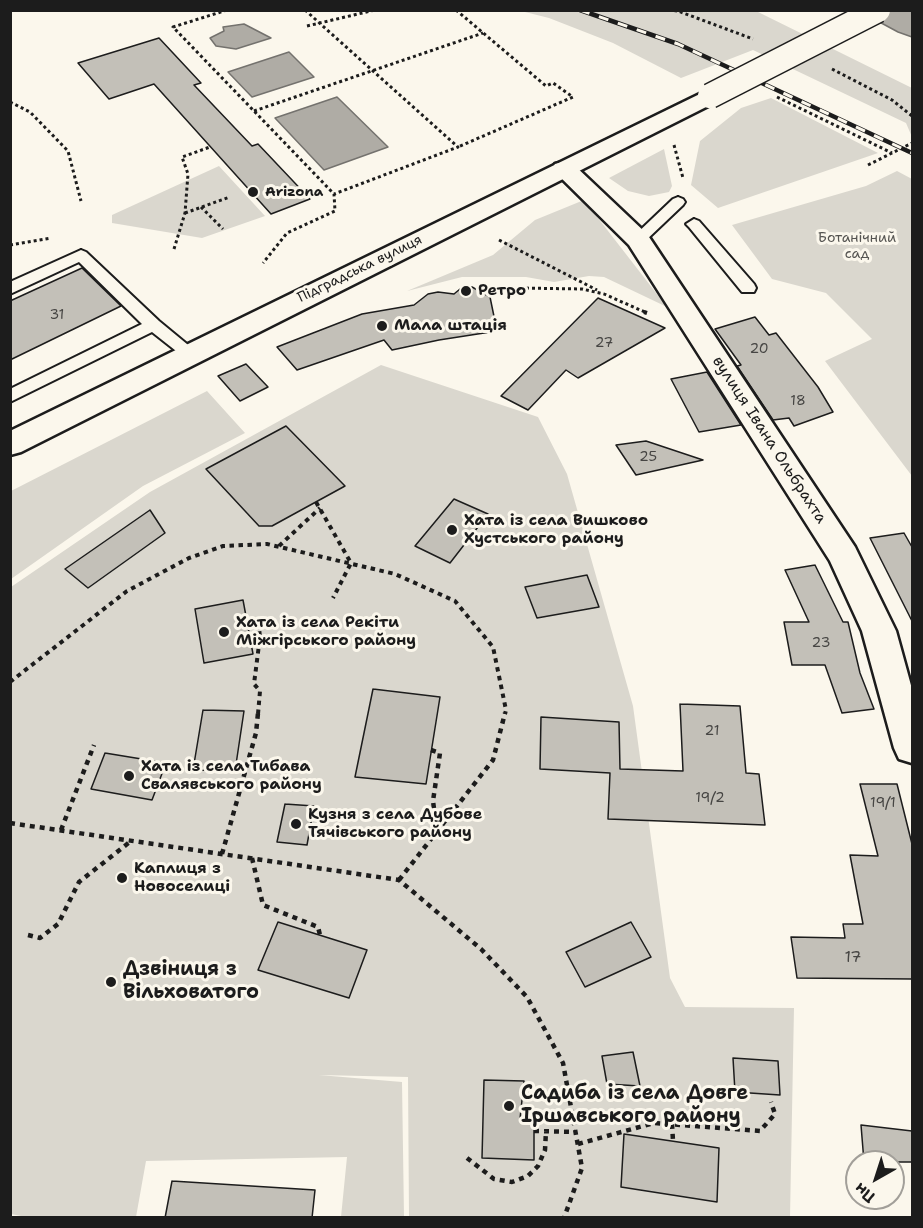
<!DOCTYPE html>
<meta charset="utf-8">
<style>
body{margin:0}
#map{position:relative;width:923px;height:1228px;overflow:hidden;background:#fbf7ec;font-family:"Shantell Sans",sans-serif}
canvas{display:block}
.frame{position:absolute;inset:0;border:12px solid #1c1c1c;pointer-events:none}
.north{position:absolute;left:845px;top:1150px;width:60px;height:60px;box-sizing:border-box;background:#fbf7ec;border:2px solid #a29f99;border-radius:50%;rotate:219deg;font-size:16px;font-weight:700;line-height:24px;text-align:center;color:#1c1c1c}
.north::after{content:'';display:block;margin:auto;width:21px;height:27px;background:#1c1c1c;clip-path:polygon(50% 0,100% 100%,50% 72%,0 100%)}
</style>
<div id="map">
<canvas width="923" height="1228"></canvas>
<div class="frame"></div>
<div class="north">Пн</div>
</div>
<script>
const c = document.querySelector('canvas').getContext('2d');
c.lineJoin = 'round';
function fill(path, color) { c.fillStyle = color; c.fill(path, 'evenodd'); }
const shape = rows => new Path2D(rows.map(r => 'M' + r).join(''));
function stroke(path, color, width, dash) { c.strokeStyle = color; c.lineWidth = width; c.lineCap = dash ? 'butt' : 'round'; c.setLineDash(dash || []); c.stroke(path); }
function drawText(font, color, halo, rows, align = 'center') {
  c.font = font + ' "Shantell Sans",sans-serif'; c.lineWidth = 6; c.setLineDash([]); c.textBaseline = 'middle'; c.strokeStyle = halo; c.fillStyle = color; for (const [text, x, y, turn = 0] of rows) {
    c.save(); c.translate(x, y); c.rotate((+turn || 0) * Math.PI / 180); c.textAlign = isNaN(turn) ? turn : align; if (halo) c.strokeText(text, 0, 0); c.fillText(text, 0, 0); c.restore();
  }
}
const green = shape([
 [521,11,756,11,912,88,912,137,906,123,753,50,681,78,613,43,549,18],
 [771,98,878,153,718,208,691,185,700,141,741,108],
 [664,149,672,186,669,192,649,196,628,191,609,178],
 [219,166,265,216,202,238,112,223,112,215],
 [897,171,912,179,912,476,825,361,872,339,826,293,772,279,732,225,866,186],
 [584,200,667,307,604,277,589,276,554,282,526,277,462,277,407,291,493,255,535,220],
 [381,365,538,417,567,474,633,706,670,978,685,1007,794,1008,790,1217,409,1217,408,1077,319,1075,402,1082,404,1217,341,1217,347,1157,146,1161,136,1217,26,1217,11,1214,11,587,150,492],
 [207,391,245,433,143,486,11,579,11,491]
]);
const water = shape([
 [859,11,912,11,912,37,898,32,859,11],
 [244,24,271,38,236,49,216,46,210,38,224,31,223,27,244,24],
 [289,52,314,77,252,97,228,72,289,52],
 [337,97,388,147,324,170,275,118,337,97]
]);
const building = shape([
 [159,38,201,83,194,85,252,146,258,144,310,199,271,214,154,84,109,99,78,63,159,38],
 [82,268,121,306,10,360,10,301,82,268],
 [472,287,490,297,497,331,439,340,392,350,384,340,297,370,277,347,362,314,414,305,428,294,438,292,454,294,460,289,472,287],
 [598,298,665,328,578,378,566,370,528,410,501,396,598,298],
 [755,317,769,335,776,333,818,387,833,412,794,426,789,418,773,420,737,366,741,365,715,329,755,317],
 [246,364,268,387,240,401,218,376,246,364],
 [707,372,741,425,699,432,671,379,707,372],
 [286,426,345,486,272,526,259,526,206,469,286,426],
 [646,441,703,460,636,475,616,445,646,441],
 [454,499,488,514,450,563,415,546,454,499],
 [150,510,165,533,88,588,65,569,150,510],
 [904,533,912,547,912,621,870,538,904,533],
 [815,565,843,622,848,622,860,673,874,709,842,713,825,665,792,665,784,622,809,622,785,570,815,565],
 [587,575,599,607,537,618,525,587,587,575],
 [243,600,253,654,204,663,195,609,243,600],
 [373,689,440,697,426,784,355,777,373,689],
 [680,704,740,706,746,773,759,774,765,825,608,819,610,773,540,769,541,717,619,722,620,769,683,771,680,704],
 [203,710,244,711,235,771,193,770,203,710],
 [105,753,166,763,152,800,91,789,105,753],
 [860,784,897,784,912,844,912,979,797,978,791,937,845,938,843,924,863,924,850,855,878,856,860,784],
 [285,804,314,806,307,845,277,842,285,804],
 [278,922,367,950,349,998,258,970,278,922],
 [631,922,651,957,585,987,566,952,631,922],
 [633,1052,640,1086,607,1084,602,1056,633,1052],
 [733,1058,778,1061,780,1095,735,1092,733,1058],
 [484,1080,524,1081,520,1119,534,1121,534,1160,482,1158,484,1080],
 [861,1125,912,1131,912,1162,864,1162,861,1125],
 [624,1134,719,1148,717,1202,621,1187,624,1134],
 [172,1181,315,1190,312,1218,165,1218,172,1181]
]);
const pathFar2 = shape([
 [227,10,173,27,334,194,335,211,287,233,263,263],
 [305,10,458,147,334,194],
 [456,10,546,86,553,83,573,97,458,147],
 [668,10,678,11,753,39],
 [307,26,375,10],
 [832,69,892,100,912,116],
 [777,97,892,153],
 [10,102,30,112,68,151,81,201],
 [254,111,483,33],
 [674,145,683,178],
 [868,165,912,143],
 [201,207,223,229],
 [185,213,230,197],
 [499,240,597,290],
 [10,245,51,238],
 [174,249,185,213,188,174,182,157,210,147],
 [520,288,582,289,604,294,647,313]
]);
const pathFar1 = shape([
 [644,312,647,313],
 [316,502,351,563,333,598],
 [279,546,320,508],
 [10,682,127,591,189,558,223,546,267,544,395,574,455,601,493,647,506,710,505,714],
 [258,714,260,691,254,684,260,637,258,619]
]);
const path = shape([
 [431,750,440,753,433,801,437,831],
 [10,823,399,880,481,949,527,997,563,1063,582,1168,564,1218],
 [61,830,94,745],
 [222,854,256,733,258,713],
 [252,858,263,905,318,927,320,935],
 [399,880,493,760,505,713],
 [28,935,40,938,58,924,79,882,131,841],
 [672,1124,673,1141],
 [534,1131,576,1132],
 [578,1144,654,1123,760,1131,775,1114,771,1102],
 [467,1158,494,1179,512,1182,528,1176,538,1166,545,1150,546,1131]
]);
const service = shape([
 [678,197,683,199,685,202,683,205,643,243,633,243,630,240,633,237,673,199,678,197],
 [694,219,699,221,754,284,756,288,754,292,742,292,689,227,686,224,694,219],
 [81,250,86,252,159,321,199,354,197,358,191,360,185,358,152,332,10,402,10,389,142,324,79,262,10,294,10,282,81,250]
]);
const minor = shape([
 [564,162,573,164,647,234,855,547,896,631,912,689,912,763,899,759,894,748,862,631,830,561,629,245,552,169,555,164,564,162]
]);
const secondary = shape([
 [710,89,718,91,722,96,718,101,21,452,10,455,10,431,710,89]
]);
const rail = shape([
 [580,10,678,44,912,153]
]);
const secondaryBridge = shape([
 [710,96,878,10]
]);
const markers = [
 [253,192,6,"#1c1c1c"],
 [466,291,6,"#1c1c1c"],
 [382,326,6,"#1c1c1c"],
 [452,530,6,"#1c1c1c"],
 [224,632,6,"#1c1c1c"],
 [129,776,6,"#1c1c1c"],
 [296,824,6,"#1c1c1c"],
 [122,878,6,"#1c1c1c"],
 [111,982,6,"#1c1c1c"],
 [509,1106,6,"#1c1c1c"]
];
const farPoinames = [
 ["Arizona",265,192]
];
const farParknames = [
 ["Ботанічний",857,238],
 ["сад",857,254]
];
const farStreetnames = [
 ["Підградська вулиця",360,269,-26]
];
const numberNames = [
 ["31",57,315],
 ["27",604,343],
 ["20",759,349],
 ["18",798,401],
 ["25",648,457],
 ["23",821,643],
 ["21",712,731],
 ["19/2",710,798],
 ["19/1",883,803]
];
const poiNames = [
 ["Ретро",478,291],
 ["Мала штація",394,326],
 ["Хата із села Вишково",464,521],
 ["Хустського району",464,539],
 ["Хата із села Рекіти",236,623],
 ["Міжгірського району",236,641],
 ["Хата із села Тибава",141,767],
 ["Свалявського району",141,785],
 ["Кузня з села Дубове",308,815],
 ["Тячівського району",308,833],
 ["Каплиця з",134,869],
 ["Новоселиці",134,887]
];
const streetNames = [
 ["вулиця Івана Ольбрахта",769,440,57]
];
const nearNumbernames = [
 ["17",853,958]
];
const nearPoinames = [
 ["Дзвіниця з",123,970],
 ["Вільховатого",123,993],
 ["Садиба із села Довге",521,1094],
 ["Іршавського району",521,1117]
];
fill(green, '#dad7ce');
fill(water, '#afaca5');
stroke(water, '#74726e', 1.5);
fill(building, '#c3c0b8');
stroke(building, '#1c1c1c', 1.5);
stroke(service, '#1c1c1c', 4);
stroke(minor, '#1c1c1c', 5);
stroke(secondary, '#1c1c1c', 5);
stroke(pathFar2, '#1c1c1c', 3, [3, 3]);
stroke(pathFar1, '#1c1c1c', 4, [4.5, 4.5]);
stroke(path, '#1c1c1c', 4.5, [5, 5]);
fill(service, '#fbf7ec');
fill(minor, '#fbf7ec');
fill(secondary, '#fbf7ec');
stroke(rail, '#1c1c1c', 4.5);
stroke(rail, '#fbf7ec', 3, [10]);
stroke(secondaryBridge, '#1c1c1c', 27, []);
stroke(secondaryBridge, '#fbf7ec', 24);
for (const [x, y, r, color] of markers) { const dot = new Path2D(); dot.arc(x, y, r, 0, 2 * Math.PI); c.fillStyle = color; c.fill(dot); stroke(dot, '#fbf7ec', 2); }
drawText('bold 14px', '#1c1c1c', '#fbf7ec', farPoinames, 'left');
drawText('14px', '#555451', '#fbf7ec', farParknames);
drawText('14px', '#1c1c1c', '#fbf7ec', farStreetnames);
drawText('14px', '#464543', null, numberNames);
drawText('bold 16px', '#1c1c1c', '#fbf7ec', poiNames, 'left');
drawText('16px', '#1c1c1c', '#fbf7ec', streetNames);
drawText('16px', '#464543', null, nearNumbernames);
drawText('bold 20px', '#1c1c1c', '#fbf7ec', nearPoinames, 'left');
</script>
